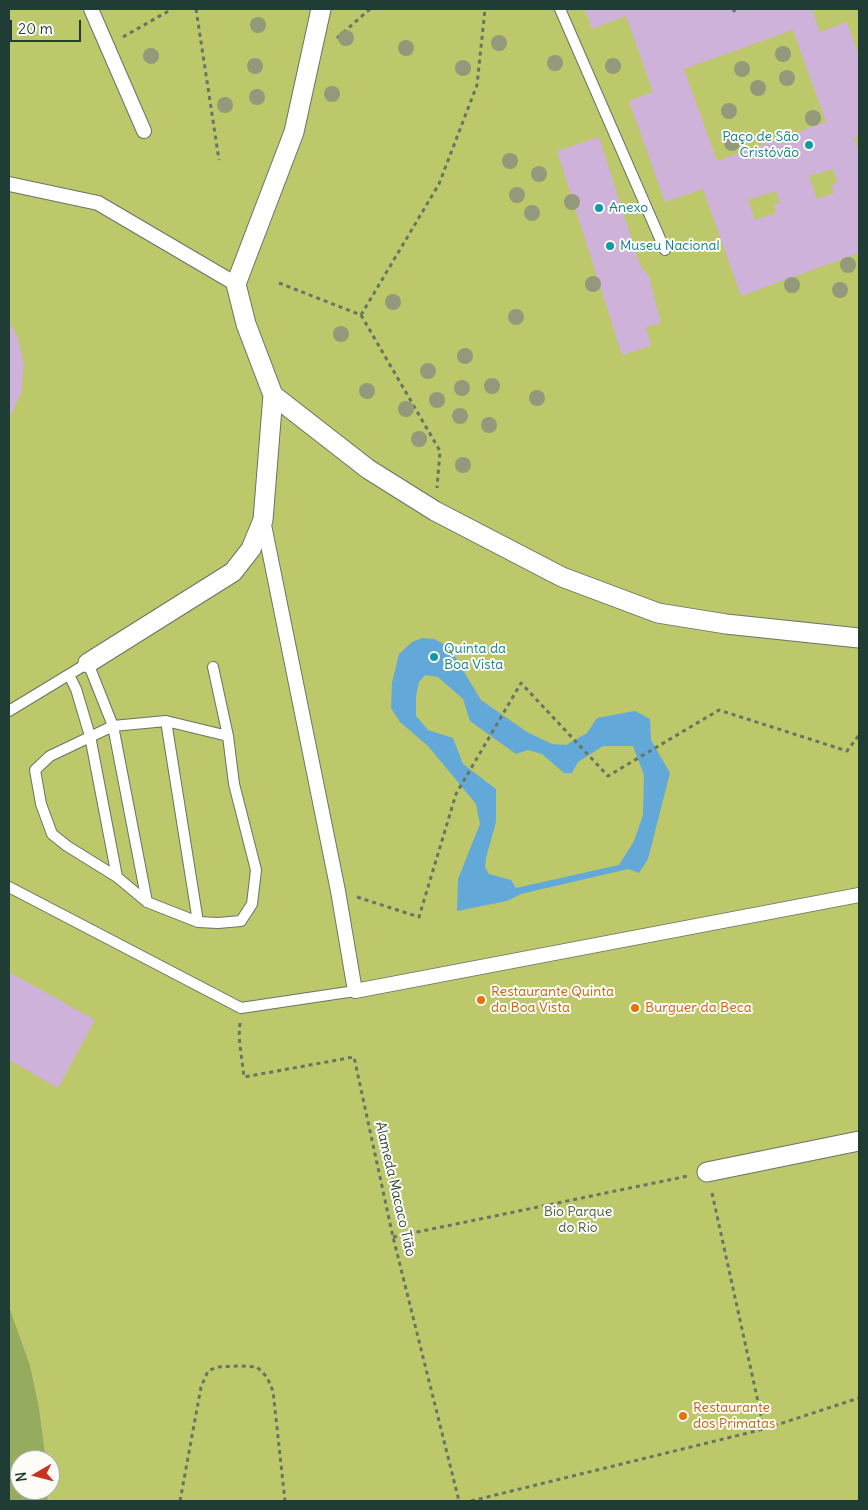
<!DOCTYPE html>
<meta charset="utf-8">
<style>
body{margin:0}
#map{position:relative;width:868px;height:1510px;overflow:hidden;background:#f1debf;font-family:Delius,sans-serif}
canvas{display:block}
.frame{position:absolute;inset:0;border:10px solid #1f3d34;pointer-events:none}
.north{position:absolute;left:10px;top:1450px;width:50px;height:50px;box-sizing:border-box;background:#fdfcf7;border:1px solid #a4b0a9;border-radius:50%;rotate:262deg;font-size:14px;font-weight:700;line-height:20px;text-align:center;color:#1f3d34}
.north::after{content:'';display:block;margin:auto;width:18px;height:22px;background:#c8321e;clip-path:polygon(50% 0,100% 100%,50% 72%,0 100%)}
.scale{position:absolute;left:10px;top:20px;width:71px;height:22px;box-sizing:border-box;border:2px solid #1f3d34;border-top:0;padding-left:6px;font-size:15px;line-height:18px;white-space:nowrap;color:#1f3d34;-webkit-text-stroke:4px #fdfcf7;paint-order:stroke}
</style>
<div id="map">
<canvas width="868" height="1510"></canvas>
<div class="frame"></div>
<div class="north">N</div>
<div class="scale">20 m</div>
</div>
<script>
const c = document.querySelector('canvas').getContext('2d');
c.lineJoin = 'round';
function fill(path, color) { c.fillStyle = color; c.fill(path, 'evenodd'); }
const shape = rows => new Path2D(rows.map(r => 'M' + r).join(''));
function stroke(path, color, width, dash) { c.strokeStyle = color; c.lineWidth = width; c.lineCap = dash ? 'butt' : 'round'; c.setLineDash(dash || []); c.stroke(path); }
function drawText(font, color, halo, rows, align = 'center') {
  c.font = font + ' Delius,sans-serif'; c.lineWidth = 4; c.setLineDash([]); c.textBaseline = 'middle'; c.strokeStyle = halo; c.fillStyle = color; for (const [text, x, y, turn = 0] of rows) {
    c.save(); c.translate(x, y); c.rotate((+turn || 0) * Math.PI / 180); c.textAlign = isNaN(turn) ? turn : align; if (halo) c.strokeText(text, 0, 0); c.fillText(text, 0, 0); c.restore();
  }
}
const green = shape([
 [9,9,859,9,859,1501,48,1501,50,1460,46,1460,39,1407,30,1365,9,1306]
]);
const forest = shape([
 [9,1306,30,1365,39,1407,46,1460,20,1460,20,1490,47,1490,48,1501,9,1501]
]);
const water = shape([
 [422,638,434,639,449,647,481,700,527,732,552,744,566,745,587,733,597,718,635,711,650,719,651,740,670,773,648,859,639,873,628,869,521,894,507,901,457,911,458,879,480,824,476,804,428,746,400,722,391,708,392,683,399,654,412,642],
 [425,675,438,677,463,699,470,721,516,754,528,750,542,754,564,773,572,773,578,762,603,746,633,746,644,775,643,815,634,841,619,865,516,888,511,880,489,874,485,867,486,858,496,822,496,789,463,764,453,738,428,730,416,716,416,696,419,682]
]);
const building = shape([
 [585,9,812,9,820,32,847,22,859,56,859,136,854,138,859,152,859,253,741,296,703,189,665,202,629,101,653,92,626,16,592,29],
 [793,30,826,122,717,161,684,69],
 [833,169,838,183,831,185,834,193,817,199,809,176],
 [776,191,780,203,774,205,776,213,755,220,748,200],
 [599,137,640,265,649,277,661,323,646,327,651,346,622,355,557,151],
 [9,321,18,338,24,365,21,393,9,419],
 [9,972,95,1020,58,1088,9,1060]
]);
const path = shape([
 [196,9,219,160],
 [733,9,735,12],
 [123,37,172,9],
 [337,38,370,9],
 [279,283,361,315,439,184,477,85,485,9],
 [361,315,440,451,437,488],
 [357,897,419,917,456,794,521,683,608,776,719,710,847,751,859,735],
 [240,1023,239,1037,244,1077,354,1057,393,1237,459,1501],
 [712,1193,764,1429],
 [393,1237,688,1176],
 [180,1501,201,1387,208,1371,217,1367,240,1366,257,1367,267,1377,273,1391,285,1501],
 [471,1501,764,1429,859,1398]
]);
const service = shape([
 [560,9,665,250],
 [69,675,76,689,90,736,117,877,147,902,198,922,218,923,241,921,252,904,256,870,234,784,228,736,213,667],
 [9,711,88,663,113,726,147,902],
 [166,721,198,922],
 [117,877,67,846,52,834,41,804,35,770,50,756,113,726,166,721,228,736],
 [9,887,241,1008,355,991]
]);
const pedestrian = shape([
 [91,9,144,131],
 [9,184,98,203,236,284],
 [263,520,338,891,355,991,859,895]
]);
const minor = shape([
 [321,9,294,132,236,284,246,324,273,395,368,469,435,511,562,577,658,613,726,624,859,638],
 [88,663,233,572,251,549,263,520,273,395],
 [707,1172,859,1141]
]);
const trees = [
 [258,25],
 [346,38],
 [499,43],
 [406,48],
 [783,54],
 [151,56],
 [555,63],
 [255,66],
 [613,66],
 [463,68],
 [742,69],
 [787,78],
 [758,88],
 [332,94],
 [257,97],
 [225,105],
 [729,111],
 [813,118],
 [732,143],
 [510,161],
 [539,174],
 [517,195],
 [572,202],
 [532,213],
 [848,265],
 [593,284],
 [792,285],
 [840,290],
 [393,302],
 [516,317],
 [341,334],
 [465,356],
 [428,371],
 [492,386],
 [462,388],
 [367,391],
 [537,398],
 [437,400],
 [406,409],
 [460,416],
 [489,425],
 [419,439],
 [463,465]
];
const markers = [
 [809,145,5,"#0f9aa8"],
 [599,208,5,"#0f9aa8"],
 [610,246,5,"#0f9aa8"],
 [434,657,5,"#0f9aa8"],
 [481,1000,5,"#e8710a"],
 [635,1008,5,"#e8710a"],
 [683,1416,5,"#e8710a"]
];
const cultureNames = [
 ["Paço de São",799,137,"right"],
 ["Cristóvão",799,153,"right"],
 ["Anexo",609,208],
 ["Museu Nacional",620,246],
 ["Quinta da",444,649],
 ["Boa Vista",444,665]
];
const foodNames = [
 ["Restaurante Quinta",491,992],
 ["da Boa Vista",491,1008],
 ["Burguer da Beca",645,1008],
 ["Restaurante",693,1408],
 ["dos Primatas",693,1424]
];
const streetNames = [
 ["Alameda Macaco Tião",395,1189,77]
];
const parkNames = [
 ["Bio Parque",578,1212],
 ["do Rio",578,1228]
];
fill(green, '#bcc86a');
fill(forest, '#95ac5e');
fill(water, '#62a8d8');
fill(building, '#ceb2d9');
stroke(service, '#687565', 12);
stroke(pedestrian, '#687565', 16);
stroke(minor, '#687565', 21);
stroke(path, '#687565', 3, [4, 4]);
stroke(service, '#fff', 10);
stroke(pedestrian, '#fff', 14);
stroke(minor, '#fff', 19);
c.fillStyle = '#93997a';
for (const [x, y] of trees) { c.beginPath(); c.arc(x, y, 8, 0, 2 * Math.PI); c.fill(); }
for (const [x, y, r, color] of markers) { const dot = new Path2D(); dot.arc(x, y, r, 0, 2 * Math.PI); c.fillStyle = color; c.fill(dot); stroke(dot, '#fdfcf7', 2); }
drawText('14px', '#0d838f', '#fdfcf7', cultureNames, 'left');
drawText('14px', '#c56008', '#fdfcf7', foodNames, 'left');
drawText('14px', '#1f3d34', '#fdfcf7', streetNames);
drawText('14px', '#466042', '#fdfcf7', parkNames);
</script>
